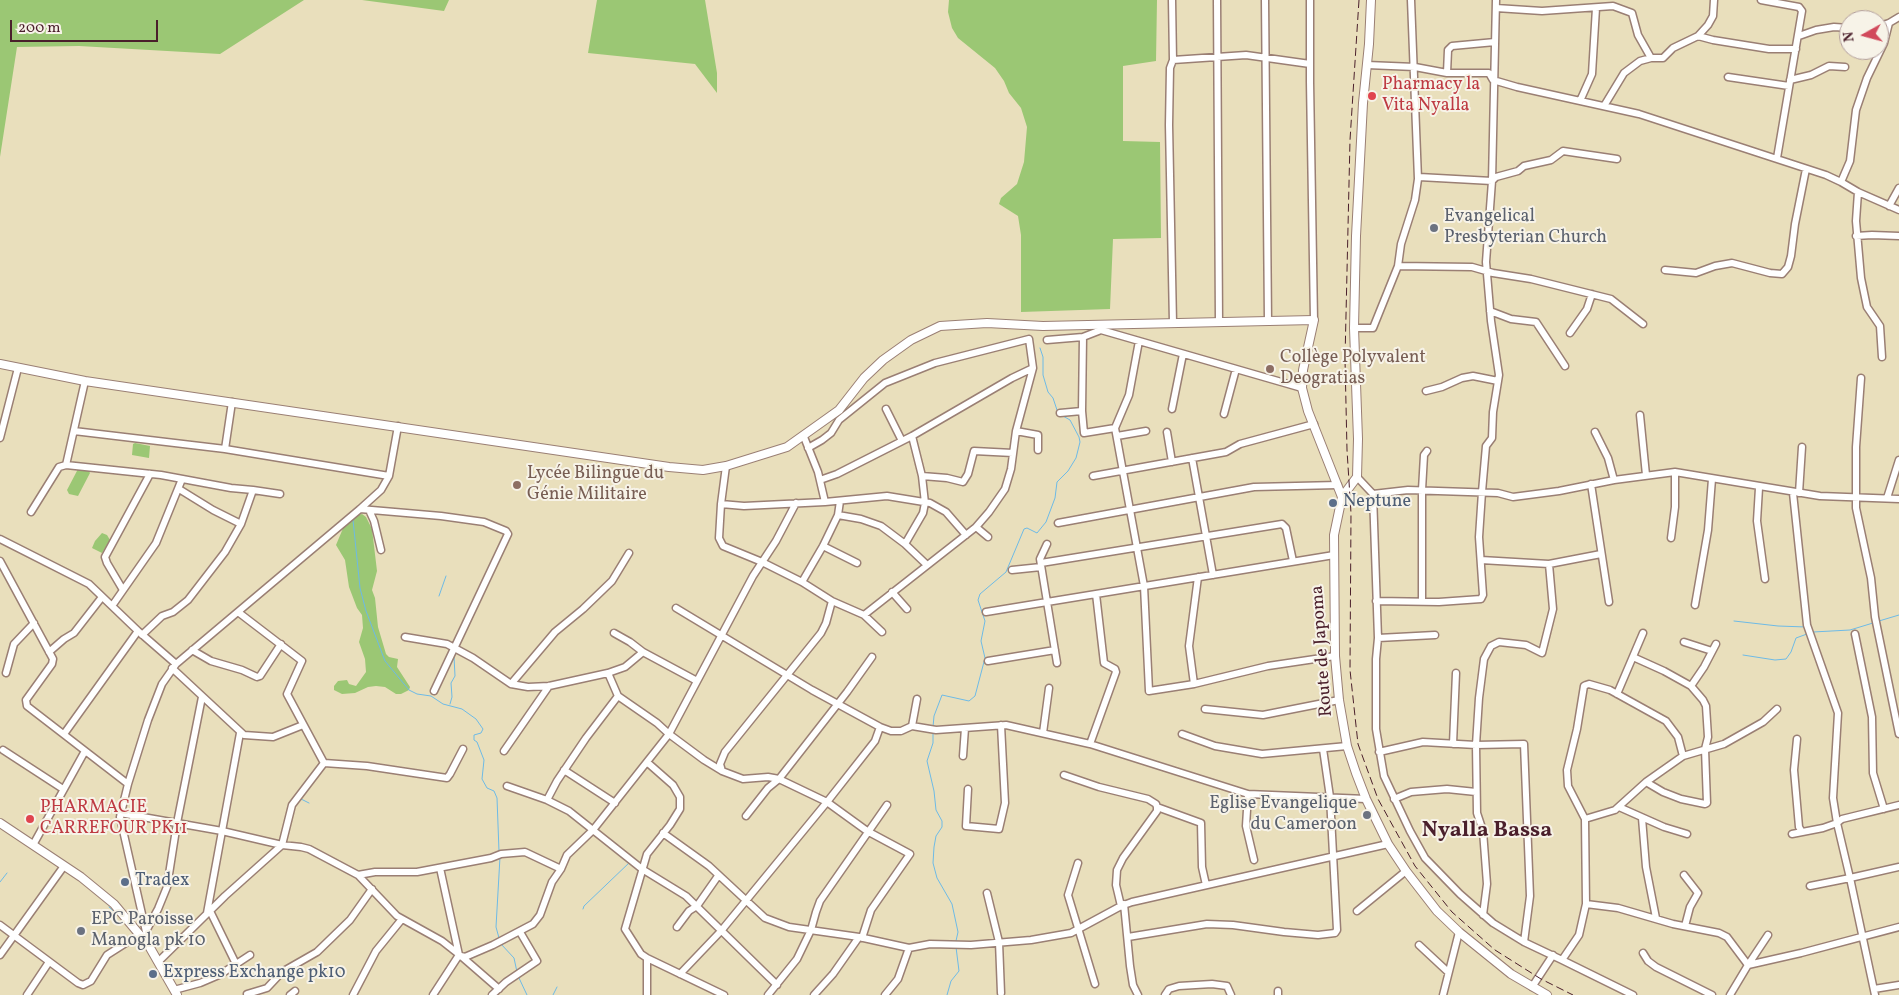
<!DOCTYPE html>
<meta charset="utf-8">
<style>
body{margin:0}
#map{position:relative;width:1899px;height:995px;overflow:hidden;background:#e9dfbc;font-family:Vollkorn,serif}
canvas{display:block}
.north{position:absolute;left:1839px;top:10px;width:50px;height:50px;box-sizing:border-box;background:#f7f3e8;border:1px solid #b29e9c;border-radius:50%;rotate:263deg;font-size:14px;font-weight:700;line-height:20px;text-align:center;color:#4a1f2b}
.north::after{content:'';display:block;margin:auto;width:18px;height:22px;background:#d1495b;clip-path:polygon(50% 0,100% 100%,50% 72%,0 100%)}
.scale{position:absolute;left:10px;top:20px;width:148px;height:22px;box-sizing:border-box;border:2px solid #4a1f2b;border-top:0;padding-left:6px;font-size:15px;line-height:18px;white-space:nowrap;color:#4a1f2b;-webkit-text-stroke:4px #f7f3e8;paint-order:stroke}
</style>
<div id="map">
<canvas width="1899" height="995"></canvas>
<div class="north">N</div>
<div class="scale">200 m</div>
</div>
<script>
const c = document.querySelector('canvas').getContext('2d');
c.lineJoin = 'round';
function fill(path, color) { c.fillStyle = color; c.fill(path, 'evenodd'); }
const shape = rows => new Path2D(rows.map(r => 'M' + r).join(''));
function stroke(path, color, width, dash) { c.strokeStyle = color; c.lineWidth = width; c.lineCap = dash ? 'butt' : 'round'; c.setLineDash(dash || []); c.stroke(path); }
function drawText(font, color, halo, rows, align = 'center') {
  c.font = font + ' Vollkorn,serif'; c.lineWidth = 4; c.setLineDash([]); c.textBaseline = 'middle'; c.strokeStyle = halo; c.fillStyle = color; for (const [text, x, y, turn = 0] of rows) {
    c.save(); c.translate(x, y); c.rotate((+turn || 0) * Math.PI / 180); c.textAlign = isNaN(turn) ? turn : align; if (halo) c.strokeText(text, 0, 0); c.fillText(text, 0, 0); c.restore();
  }
}
const green = shape([
 [0,0,304,0,220,54,79,46,17,47,0,157],
 [362,0,449,0,444,11],
 [597,0,705,0,717,73,717,93,695,64,588,53],
 [949,0,1157,0,1156,61,1123,66,1123,141,1160,142,1161,238,1113,239,1110,309,1021,312,1021,235,1018,216,999,204,1001,198,1017,184,1024,162,1027,127,1021,108,1009,93,1004,81,995,68,958,38,952,28,948,12],
 [135,443,150,446,149,458,132,455,133,444],
 [78,469,89,471,90,473,78,496,69,494,67,490],
 [362,514,366,517,372,529,377,571,372,590,375,598,378,627,386,654,389,657,398,659,397,667,410,687,409,690,401,694,396,694,385,687,376,686,368,687,355,693,342,694,334,690,334,686,338,681,347,680,349,684,356,686,366,672,365,659,359,642,363,628,362,615,357,608,349,587,345,560,336,545,344,526,358,515],
 [102,533,107,535,110,540,102,553,92,548,95,541]
]);
const stream = shape([
 [1040,348,1043,357,1043,375,1048,392,1053,398,1058,413],
 [353,520,360,588,366,611,385,661,409,690,417,694,431,696,443,704,462,709,476,719,483,729,481,733,474,735,474,740,477,742,484,760,482,779,487,788,494,791,497,798,499,851],
 [439,596,446,576],
 [1734,621,1778,626,1806,627],
 [1879,621,1899,615],
 [1813,632,1850,630,1873,623],
 [1743,655,1775,660,1786,659,1791,652,1796,638,1807,634],
 [450,704,452,697,451,683,455,676,454,656],
 [933,727,934,716,942,695,969,701,975,696,985,658,981,641,985,621,978,600,980,594,1006,572,1024,529,1027,528,1037,533,1046,522,1055,498,1057,482,1068,471,1076,458,1080,442,1079,437,1070,420,1063,416],
 [933,733,933,743,927,761,934,791,936,810,942,821,942,827,936,836,934,847,933,863,937,878,952,904,958,932,956,941],
 [301,799,309,803],
 [0,882,7,873],
 [109,907,123,920],
 [583,909,584,906,630,862],
 [499,938,496,927,500,857],
 [501,944,514,958,517,972],
 [519,978,527,995],
 [553,995,557,987],
 [947,995,951,981,959,971,956,947]
]);
const minor = shape([
 [1172,0,1173,60],
 [1217,0,1219,322],
 [1265,0,1268,321],
 [1310,0,1310,82,1314,320],
 [1761,0,1799,7,1802,11,1777,158],
 [1496,8,1542,11,1613,6,1632,13,1638,35,1651,58],
 [1879,26,1889,23,1899,17],
 [1698,36,1713,40,1769,49,1796,49],
 [1799,36,1816,30,1834,27,1849,28],
 [1367,65,1415,67,1447,73,1489,73,1493,80,1517,87,1639,114,1826,175,1841,182,1858,192,1899,210],
 [1447,73,1448,50,1452,46,1495,42],
 [1728,77,1789,86],
 [1790,80,1811,75,1829,66,1845,67],
 [1580,101,1592,74,1596,8],
 [1604,106,1624,73,1640,61,1651,58,1663,58,1673,48,1698,36,1708,25,1713,16,1714,0],
 [1419,177,1492,181,1496,177,1518,171,1524,166,1551,160,1563,151,1617,159],
 [1841,182,1850,161,1856,110,1867,78,1884,43,1889,23],
 [1858,192,1856,221,1861,278,1867,307,1880,326,1882,357],
 [1889,206,1899,188],
 [1856,236,1872,235,1899,236],
 [1398,266,1472,267,1493,273,1531,279,1611,299,1643,324],
 [1665,270,1696,273,1715,266,1732,263,1770,273,1782,274,1788,267,1791,256,1795,224,1806,169],
 [1490,311,1511,319,1536,322,1565,366],
 [1173,323,1169,125,1170,68,1173,60,1246,55,1310,64],
 [1354,328,1373,328,1398,266,1401,244,1415,200,1418,179,1411,0],
 [1570,333,1587,309,1592,294],
 [1047,340,1083,337],
 [1139,341,1129,395,1115,428,1144,586,1149,691,1194,684,1268,666,1335,656],
 [1861,378,1856,447,1856,508,1871,578,1875,617,1899,734],
 [1426,391,1442,387,1462,378,1473,376,1498,381],
 [886,409,902,441],
 [1172,409,1183,354],
 [1060,413,1082,411],
 [1224,414,1236,369],
 [1640,415,1646,475],
 [1115,428,1084,433,1082,411,1083,337,1101,330,1302,388],
 [74,431,225,449,389,476],
 [1016,431,1038,435,1038,450],
 [1167,432,1172,462],
 [1595,432,1608,458,1614,480],
 [1117,436,1146,431],
 [804,437,818,472,825,502],
 [0,438,18,368],
 [808,448,822,440,831,433,839,420,885,383,935,363,1029,339,1033,368],
 [225,449,232,402],
 [1192,458,1213,575],
 [66,465,85,381],
 [726,466,721,504,719,538,723,546,762,562,802,582,832,601,864,615,976,527,989,512,1005,489,1011,469,1016,431,1033,368,1012,378,912,436,837,474,820,480],
 [922,476,947,478,963,482,968,474,974,451,1013,453],
 [1093,476,1226,452,1240,444,1314,424],
 [1357,477,1373,494,1408,490,1498,493,1513,497,1559,491,1614,480,1675,472,1820,496,1899,499],
 [1591,484,1609,602],
 [1759,488,1757,521,1765,579],
 [179,489,213,510,241,524],
 [253,490,280,494],
 [1793,493,1807,625,1838,713,1833,798,1837,823,1850,878,1810,886],
 [1799,493,1802,447],
 [1373,494,1378,638],
 [1887,498,1899,460],
 [721,504,744,506,825,502,887,496,930,503,946,512,966,535],
 [360,509,441,516,484,522,506,531,508,534,434,691],
 [369,510,374,521,381,550],
 [31,512,59,467,66,465,161,475,231,488,253,490,241,524,225,552,188,600,173,612,162,616,142,635],
 [838,515,861,519,881,526,905,544,927,565],
 [1058,523,1254,487,1338,485],
 [976,527,988,537],
 [1671,538,1675,507,1675,472],
 [0,539,89,584,138,631,176,664],
 [905,544,923,513,925,503,922,476,912,436],
 [1047,544,1040,559,1057,663],
 [823,546,857,563],
 [1481,560,1549,564,1601,554],
 [0,561,53,659,52,664,26,700,27,706,128,784],
 [1041,563,1282,524,1286,528,1293,561],
 [1012,570,1041,567],
 [802,582,823,546,838,515,840,501],
 [123,590,107,563,105,557,150,474],
 [892,592,907,609],
 [1376,601,1439,602,1481,599,1483,595,1479,537,1482,492,1486,446,1492,438,1493,412,1499,375,1491,321,1486,262,1492,181,1496,0],
 [1422,601,1422,490,1424,455,1427,451],
 [1695,605,1708,530,1712,479],
 [112,606,156,543,182,479],
 [676,608,812,690,880,727,891,731,901,731,912,726,936,730,1006,725,1090,744,1248,794,1366,799],
 [238,612,302,661,287,694,324,763],
 [986,612,1334,555],
 [864,615,882,632],
 [614,633,630,642,643,652],
 [1855,634,1872,717,1873,773,1884,809],
 [1435,635,1378,638,1376,659,1376,729,1384,776,1410,831,1425,858,1460,894,1493,923,1524,942,1562,960,1579,935,1586,904],
 [405,637,447,644,473,658,511,684,528,687,549,686,608,673],
 [1684,642,1712,651],
 [192,650,211,661,242,670,257,677,260,676,281,644],
 [49,652,64,639,74,633,102,597],
 [1633,657,1664,671,1691,686,1703,700,1706,706,1708,737,1705,749,1707,803,1705,804,1681,799,1663,792,1646,782],
 [988,661,1055,650],
 [172,668,244,735,273,737,303,725],
 [6,673,14,644,34,623],
 [511,684,555,632,583,609,612,581,629,553],
 [1194,684,1189,646,1198,577],
 [1691,686,1704,667,1716,644],
 [1617,694,1643,633],
 [618,696,657,723,669,734,704,760,722,771,743,779,768,777,779,779],
 [1205,709,1263,715,1339,700],
 [912,726,917,699],
 [1043,733,1049,688],
 [64,734,138,631],
 [1182,734,1215,746,1262,754,1347,746],
 [1797,739,1794,770,1799,827,1802,832],
 [1090,744,1116,672,1115,669,1104,663,1096,594],
 [1453,744,1456,673],
 [3,750,63,789],
 [504,751,549,686],
 [1379,752,1423,742,1476,745,1524,744,1530,896,1524,942],
 [963,756,965,728],
 [648,763,673,785,680,797,680,809,670,825,647,854,625,929,641,954,647,958,724,995],
 [564,770,615,803],
 [722,771,720,764,725,752,821,633,826,623,832,601],
 [1064,775,1099,787,1148,799,1156,804,1157,807,1157,811,1123,858,1117,870,1116,885,1121,906],
 [507,786,547,800,569,811,642,869,686,896,777,985],
 [968,789,966,826,999,829,1005,803,1001,725],
 [1248,794,1246,826,1254,860],
 [1394,799,1411,792,1447,789,1476,792],
 [547,800,557,781,586,738,618,696,608,673,625,667,643,652,697,681],
 [1157,807,1201,823,1202,867,1206,885],
 [1619,807,1664,827,1687,834],
 [120,813,222,831,282,845,301,847,309,849,358,875,397,916,442,941,461,956,465,957,493,945,533,924,540,915,552,882,561,869,567,855,593,830,669,734,753,576,776,541,796,503],
 [746,816,768,788,779,779],
 [1642,818,1646,867,1656,918],
 [1585,819,1568,786,1567,770,1577,729,1584,686,1586,685,1589,684,1610,690,1666,721,1678,737,1683,756],
 [663,833,709,866,765,918,789,927,859,937],
 [1792,834,1823,828,1837,823,1842,819,1899,805],
 [33,845,85,751],
 [1078,863,1068,895,1095,984],
 [358,875,375,872,417,872,491,858,501,854,525,852,561,869],
 [1684,875,1698,893,1690,907,1685,926],
 [987,893,999,942,1001,993],
 [1124,904,1130,966,1133,985,1138,995],
 [210,911,236,964],
 [1357,911,1406,871],
 [207,913,240,733],
 [1483,915,1487,884,1483,831,1477,813,1476,745,1479,698,1484,659,1491,646,1499,642,1526,645,1542,653,1553,609,1549,564],
 [0,925,78,983,83,985,91,981,107,955,140,934],
 [677,927,689,911,697,906,718,876],
 [146,931,158,909,167,887,177,823,202,697],
 [1768,935,1748,965,1727,937,1719,933,1673,924,1618,908,1586,904,1585,819,1615,810,1646,782,1683,756,1724,744,1763,722,1777,709],
 [1128,937,1207,924,1233,925,1284,932,1318,935,1335,933,1337,930,1330,797,1323,749],
 [862,938,871,910,910,854,867,831,827,802,779,779,847,692,872,657],
 [149,945,120,817,128,784,148,720,162,684,176,664,360,509,381,490,389,476,398,426],
 [1419,945,1448,972],
 [1643,953,1648,961,1656,967,1712,995],
 [0,955,64,866],
 [461,956,499,989],
 [1562,960,1633,995],
 [158,962,225,896,282,845,292,805,324,763,367,766,447,778,450,774,463,749],
 [680,974,721,931,827,802,875,741,880,727],
 [1532,987,1553,955],
 [1874,989,1899,985],
 [174,990,200,983,221,974,250,955],
 [1278,991,1278,995],
 [247,994,267,988,282,972,317,952,350,920,372,889],
 [27,995,49,962],
 [290,995,295,991],
 [353,995,376,951,402,919],
 [433,995,459,955,440,868],
 [492,995,506,982,537,961,520,932],
 [647,995,647,958],
 [768,995,797,959,811,930,816,912,820,901,887,805],
 [814,995,833,974,859,937,909,948,930,944,971,945,1031,940,1071,933,1121,906,1132,902,1388,844],
 [885,995,898,979,909,948],
 [1165,995,1169,989,1179,986,1212,984,1227,986,1231,995],
 [1443,995,1459,932],
 [1730,995,1748,965,1801,953,1899,927],
 [1875,995,1850,878,1899,867]
]);
const major = shape([
 [1371,0,1369,44,1363,103,1356,236,1354,328,1358,439,1357,477,1342,497,1334,535,1335,656,1339,700,1347,746,1356,773,1366,799,1388,844,1406,871,1437,911,1459,932,1511,974,1547,995],
 [0,364,85,381,669,467,703,470,726,466,787,447,839,410,864,378,883,360,911,340,940,326,987,323,1043,326,1314,320,1303,370,1302,388,1308,411,1342,497],
 [0,823,81,877,114,904,149,946,177,995]
]);
const rail = shape([
 [1359,0,1350,140,1345,359,1347,450,1351,513,1350,670,1358,744,1378,799,1415,866,1452,912,1495,950,1541,979,1573,995]
]);
const markers = [
 [1372,96,5,"#e0444e"],
 [1434,228,5,"#6b7280"],
 [1270,369,5,"#8d6e63"],
 [517,485,5,"#8d6e63"],
 [1333,503,5,"#5c6f8a"],
 [1367,815,5,"#6b7280"],
 [30,819,5,"#e0444e"],
 [125,882,5,"#5c6f8a"],
 [81,931,5,"#6b7280"],
 [153,974,5,"#5c6f8a"]
];
const healthNames = [
 ["Pharmacy la",1382,86],
 ["Vita Nyalla",1382,107],
 ["PHARMACIE",40,809],
 ["CARREFOUR PK11",40,830]
];
const worshipNames = [
 ["Evangelical",1444,218],
 ["Presbyterian Church",1444,239],
 ["Eglise Evangelique",1357,805,"right"],
 ["du Cameroon",1357,826,"right"],
 ["EPC Paroisse",91,921],
 ["Manogla pk 10",91,942]
];
const educationNames = [
 ["Collège Polyvalent",1280,359],
 ["Deogratias",1280,380],
 ["Lycée Bilingue du",527,475],
 ["Génie Militaire",527,496]
];
const serviceNames = [
 ["Neptune",1343,503],
 ["Tradex",135,882],
 ["Express Exchange pk10",163,974]
];
const streetNames = [
 ["Route de Japoma",1323,651,-94]
];
const districtNames = [
 ["Nyalla Bassa",1487,832]
];
fill(green, '#9bc774');
stroke(stream, '#6dbae6', 1);
stroke(minor, '#9a7f74', 9);
stroke(major, '#9a7f74', 10);
stroke(minor, '#fff', 6);
stroke(major, '#fff', 8);
stroke(rail, '#4a1f2b', 1, [8, 4]);
for (const [x, y, r, color] of markers) { const dot = new Path2D(); dot.arc(x, y, r, 0, 2 * Math.PI); c.fillStyle = color; c.fill(dot); stroke(dot, '#f7f3e8', 2); }
drawText('18px', '#be3a42', '#f7f3e8', healthNames, 'left');
drawText('18px', '#5b616d', '#f7f3e8', worshipNames, 'left');
drawText('18px', '#785e54', '#f7f3e8', educationNames, 'left');
drawText('18px', '#4e5e75', '#f7f3e8', serviceNames, 'left');
drawText('18px', '#4a1f2b', '#f7f3e8', streetNames);
drawText('bold 22px', '#4a1f2b', '#f7f3e8', districtNames);
</script>
